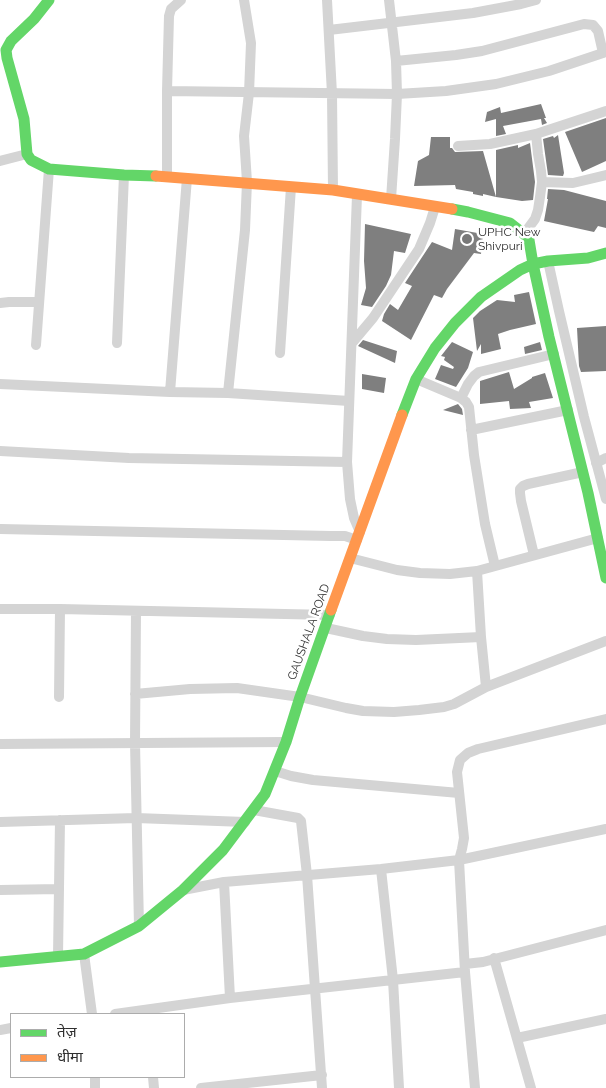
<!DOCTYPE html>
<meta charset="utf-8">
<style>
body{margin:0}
#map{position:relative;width:606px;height:1088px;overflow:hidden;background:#fff;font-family:Raleway,"Noto Sans Devanagari",sans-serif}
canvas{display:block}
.legend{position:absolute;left:10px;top:1013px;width:175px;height:65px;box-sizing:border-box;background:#fff;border:1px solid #acacac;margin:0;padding:6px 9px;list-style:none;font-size:15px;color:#2f2f2f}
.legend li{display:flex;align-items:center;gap:10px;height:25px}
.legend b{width:25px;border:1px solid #acacac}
</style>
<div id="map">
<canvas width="606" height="1088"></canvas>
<ul class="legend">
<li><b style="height:6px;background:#63d668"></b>तेज़</li>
<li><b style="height:6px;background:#ff974d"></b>धीमा</li>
</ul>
</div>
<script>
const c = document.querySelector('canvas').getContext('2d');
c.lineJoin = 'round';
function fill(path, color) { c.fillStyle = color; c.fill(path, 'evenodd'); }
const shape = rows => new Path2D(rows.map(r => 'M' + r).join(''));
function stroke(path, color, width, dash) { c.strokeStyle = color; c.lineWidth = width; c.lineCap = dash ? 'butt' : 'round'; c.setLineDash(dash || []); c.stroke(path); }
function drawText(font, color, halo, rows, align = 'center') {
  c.font = font + ' Raleway,sans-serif'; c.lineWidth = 5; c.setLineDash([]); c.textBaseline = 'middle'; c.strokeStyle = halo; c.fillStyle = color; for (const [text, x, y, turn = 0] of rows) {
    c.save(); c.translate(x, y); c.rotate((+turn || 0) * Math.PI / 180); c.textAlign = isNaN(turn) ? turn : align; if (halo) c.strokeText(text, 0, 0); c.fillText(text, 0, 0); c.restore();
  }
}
const building = shape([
 [541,104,546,118,544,118,547,123,542,125,541,119,503,126,506,134,496,136,496,119,485,122,487,112,500,107,501,113],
 [606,118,606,161,582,172,565,132],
 [558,135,564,173,563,176,548,175,543,139,553,136,554,138],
 [431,137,450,137,450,148,452,148,455,152,483,151,496,197,483,194,483,196,473,194,473,192,456,189,455,185,414,186,418,161,429,155],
 [530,143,535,182,533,200,522,201,496,197,496,150,518,145,518,148],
 [548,189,564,190,606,201,606,228,598,226,594,232,544,221,548,199,547,199],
 [365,224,411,234,405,253,394,251,391,275,386,286,372,307,361,305,366,288,364,261],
 [455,229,483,234,481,254,474,253,447,289,442,298,434,295,411,340,382,321,384,314,390,304,398,310,412,286,405,283,432,242,452,250],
 [529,292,536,324,510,330,498,334,501,349,481,354,481,344,477,351,473,318,480,311,497,300,515,302,514,295],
 [606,326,606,371,581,372,579,366,577,328],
 [363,340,397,351,395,363,358,346],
 [452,342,473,352,468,368,456,387,435,379,441,365,453,369,454,367,444,360,445,357,441,356],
 [540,342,542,350,525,354,524,347],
 [509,372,514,389,532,378,532,377,545,373,553,398,529,402,531,408,510,409,509,401,480,404,480,381],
 [362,374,386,378,384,393,362,389],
 [458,404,462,409,463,415,443,410]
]);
const street = shape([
 [327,0,332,94,333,190],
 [389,0,396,61,397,94,395,139,391,199],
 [329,30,473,13,521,4,536,0],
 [396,61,456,55,482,51,584,24,593,25,598,31,603,53],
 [167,91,397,94,446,91,496,84,549,71,606,52],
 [458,146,490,144,536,134],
 [0,161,27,154],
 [167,176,167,91,169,16,171,9,181,0],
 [542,182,573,183,606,175],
 [357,195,347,462,350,499,354,518,360,532],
 [524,234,535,219,538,210,540,197,542,182,541,171,538,154,536,134,606,111],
 [548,261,559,311,584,417,606,499],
 [0,303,9,302,39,302],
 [117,343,124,175],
 [352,343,373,318,419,249,430,223,435,207],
 [36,345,49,169],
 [280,353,291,187],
 [416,379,461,398,466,402,469,407,474,455,485,524,495,566],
 [0,384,170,392,228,393,349,401],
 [170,392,187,178],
 [228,393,245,230,247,182,244,136,249,93,251,43,244,0],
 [461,398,468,384,474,376,479,372,554,354],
 [471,430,568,410],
 [0,451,129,458,347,462],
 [596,463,606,458],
 [0,529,331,536,345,536,357,540],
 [534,555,521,501,520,493,520,489,523,486,528,484,583,472],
 [350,558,397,570,420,573,450,574,477,571,598,538],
 [477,571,481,637,486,687],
 [0,609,60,609,330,615],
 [136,611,135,743,139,926],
 [326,628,363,636,387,639,416,640,481,637],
 [135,694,190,689,237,688,300,697,346,708,363,711,394,712,419,710,444,707,454,704,486,687,606,641],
 [59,697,60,609],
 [606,719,478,749,468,753,460,760,457,772,464,838,462,849,459,860,606,829],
 [0,744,286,742],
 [275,771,291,776,313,780,459,793],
 [254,810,298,818,301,821,307,875,322,1088],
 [0,822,136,818,245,822],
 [381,869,393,980,399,1088],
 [224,882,230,998,465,972],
 [0,890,59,889],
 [183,890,224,882,381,869,459,860,465,972,475,1088],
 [84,954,92,1014],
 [58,956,60,820],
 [494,958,531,1088],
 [465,964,483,962,606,930],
 [115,1014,230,998],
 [0,1030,11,1028],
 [517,1038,606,1019],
 [95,1077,95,1088],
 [153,1077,154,1088],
 [201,1088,322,1075]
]);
const fast = shape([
 [49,0,34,19,11,41,6,50,7,58,24,119,27,154,31,160,49,169,124,175,156,176],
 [452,209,468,212,510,223,524,234,529,240,533,264,549,337,588,493,606,578],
 [402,415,416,379,435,348,455,323,481,297,520,270,533,264,548,261,588,258,606,253],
 [0,962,84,954,139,926,183,890,223,850,265,794,286,742,300,697,331,610]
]);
const slow = shape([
 [156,176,333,190,452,209],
 [331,610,402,415]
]);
const markers = [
 [467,239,6,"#787878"]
];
const poiNames = [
 ["UPHC New",478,232],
 ["Shivpuri",478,246]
];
const streetNames = [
 ["GAUSHALA ROAD",309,632,-70]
];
fill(building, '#7f7f7f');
stroke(street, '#d4d4d4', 10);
stroke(fast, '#63d668', 11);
stroke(slow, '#ff974d', 11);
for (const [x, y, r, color] of markers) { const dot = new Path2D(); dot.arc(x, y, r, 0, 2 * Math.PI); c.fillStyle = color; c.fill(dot); stroke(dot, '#fff', 2); }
drawText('12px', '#2f2f2f', '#fff', poiNames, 'left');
drawText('12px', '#2f2f2f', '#fff', streetNames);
</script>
